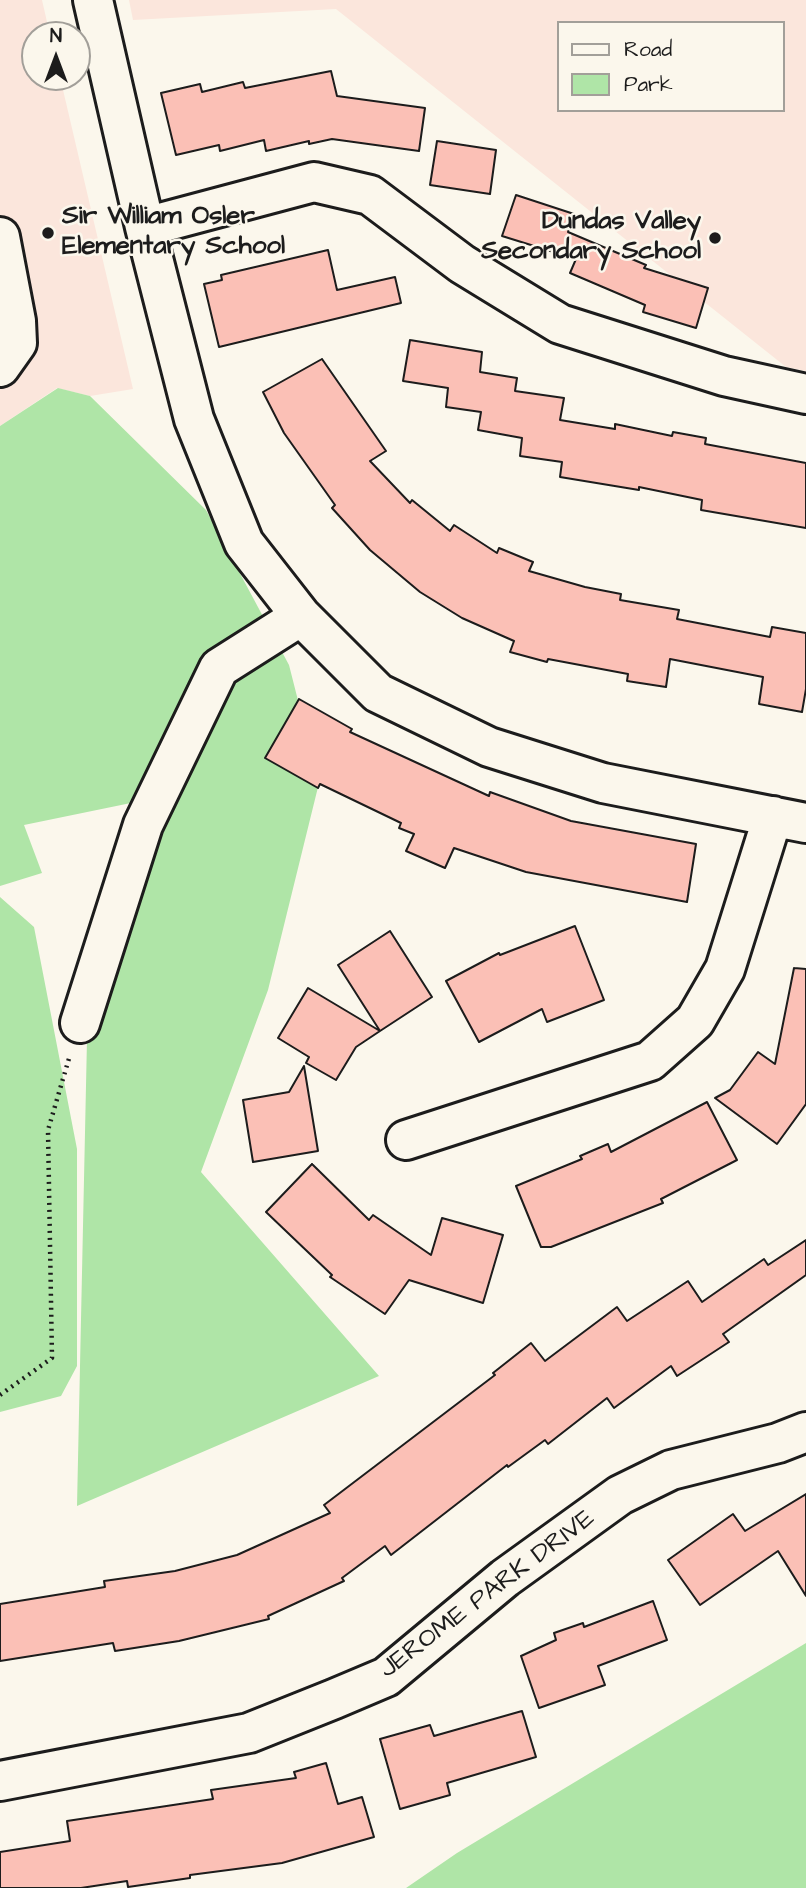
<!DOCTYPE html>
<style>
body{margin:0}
#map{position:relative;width:806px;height:1888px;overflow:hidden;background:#fbf7ec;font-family:"Architects Daughter",sans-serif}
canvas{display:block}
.legend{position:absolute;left:557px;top:21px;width:228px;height:91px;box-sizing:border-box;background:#fbf7ec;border:2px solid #a29f99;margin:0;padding:9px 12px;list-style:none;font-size:21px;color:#1c1c1c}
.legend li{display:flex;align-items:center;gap:14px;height:35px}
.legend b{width:35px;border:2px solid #a29f99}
.north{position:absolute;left:21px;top:21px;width:70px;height:70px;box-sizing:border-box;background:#fbf7ec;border:2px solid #a29f99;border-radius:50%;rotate:0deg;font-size:19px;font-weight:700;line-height:28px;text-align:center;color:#1c1c1c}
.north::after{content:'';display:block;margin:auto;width:24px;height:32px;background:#1c1c1c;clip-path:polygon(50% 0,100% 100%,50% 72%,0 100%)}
</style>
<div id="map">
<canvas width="806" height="1888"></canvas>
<ul class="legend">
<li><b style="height:9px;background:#fbf7ec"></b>Road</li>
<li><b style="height:19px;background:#afe5a7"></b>Park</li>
</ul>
<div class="north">N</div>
</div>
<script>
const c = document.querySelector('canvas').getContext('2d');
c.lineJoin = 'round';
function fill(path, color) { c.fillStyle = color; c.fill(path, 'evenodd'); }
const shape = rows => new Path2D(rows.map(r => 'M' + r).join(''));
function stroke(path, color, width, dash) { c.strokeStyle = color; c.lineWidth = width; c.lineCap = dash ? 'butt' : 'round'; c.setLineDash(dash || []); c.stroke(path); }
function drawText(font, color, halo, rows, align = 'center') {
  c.font = font + ' "Architects Daughter",sans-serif'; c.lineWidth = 5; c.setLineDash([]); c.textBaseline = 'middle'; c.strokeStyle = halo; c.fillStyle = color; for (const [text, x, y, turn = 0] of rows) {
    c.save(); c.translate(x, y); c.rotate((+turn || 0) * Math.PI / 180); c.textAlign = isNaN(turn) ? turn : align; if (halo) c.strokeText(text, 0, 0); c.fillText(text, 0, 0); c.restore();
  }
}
const built = shape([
 [0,0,42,0,50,35,35,35,35,77,60,77,133,389,90,396,57,388,0,426],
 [129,0,806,0,806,371,786,367,336,9,133,20],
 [559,23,783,23,783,110,559,110]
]);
const green = shape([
 [58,388,90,396,206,510,289,665,319,783,268,990,201,1172,379,1376,77,1506,87,1039,160,797,24,825,42,873,0,886,0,426],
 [0,897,34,927,77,1149,77,1366,61,1396,0,1412],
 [806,1643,806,1888,406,1888,457,1853]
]);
const building = shape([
 [331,71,337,96,425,108,419,151,332,139,309,144,309,141,266,151,264,140,220,151,219,145,176,155,161,93,200,84,202,92,243,82,245,88,331,71],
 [437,141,496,150,490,194,430,185,437,141],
 [516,195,574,214,568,232,646,265,644,268,708,288,696,328,643,312,645,305,570,273,576,259,502,236,516,195],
 [328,250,337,290,395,277,401,303,219,347,204,284,222,280,221,275,328,250],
 [410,340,482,352,480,372,517,378,515,391,564,398,560,420,615,429,615,424,672,436,673,432,706,438,705,444,806,463,806,528,701,510,702,500,639,487,639,490,560,477,562,462,520,456,522,438,478,430,481,412,446,407,448,388,403,381,410,340],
 [322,359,386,451,370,461,410,503,412,500,450,531,454,525,497,553,499,548,533,562,529,571,585,587,621,594,620,600,679,610,677,619,770,637,772,627,806,633,806,689,802,712,759,704,763,677,670,659,666,687,627,681,628,674,548,659,547,662,510,652,514,641,462,618,420,592,370,550,332,508,335,505,284,433,263,392,322,359],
 [299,699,352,729,350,732,489,796,490,792,571,821,696,844,687,902,526,872,454,848,445,868,406,851,414,834,399,828,401,823,320,784,318,788,265,758,299,699],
 [575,926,604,1000,547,1022,542,1009,479,1042,446,981,499,953,500,955,575,926],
 [390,931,432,997,380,1031,338,965,390,931],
 [794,968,806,969,806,1104,777,1144,715,1098,730,1090,758,1052,775,1064,794,968],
 [308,988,380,1031,356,1047,336,1080,306,1063,309,1057,278,1038,308,988],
 [304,1066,318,1151,253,1162,243,1100,289,1092,304,1066],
 [707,1102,737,1160,661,1199,663,1203,551,1247,541,1247,516,1186,582,1159,580,1156,608,1144,611,1152,707,1102],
 [312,1164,369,1220,373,1215,431,1255,442,1218,503,1235,483,1303,409,1280,385,1314,330,1277,332,1275,266,1212,312,1164],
 [806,1240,806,1275,723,1334,729,1342,677,1376,671,1366,614,1408,607,1398,548,1444,545,1440,508,1467,507,1465,391,1555,385,1546,342,1578,344,1581,268,1616,269,1619,179,1641,115,1651,113,1643,0,1661,0,1604,105,1587,104,1581,175,1571,237,1555,330,1513,324,1505,495,1375,493,1373,531,1343,545,1361,617,1307,627,1321,688,1281,702,1302,764,1259,768,1265,806,1240],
 [806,1494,806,1596,778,1551,700,1605,668,1560,733,1514,745,1531,806,1494],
 [653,1601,667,1640,598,1666,605,1685,539,1708,521,1656,556,1640,554,1633,583,1623,584,1627,653,1601],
 [522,1711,536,1757,447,1783,450,1795,400,1809,380,1739,430,1725,434,1736,522,1711],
 [326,1763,338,1804,362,1797,374,1837,282,1863,190,1875,190,1878,128,1887,127,1881,81,1888,0,1888,0,1852,70,1841,67,1821,213,1799,211,1790,296,1778,294,1772,326,1763]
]);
const path = shape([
 [0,1395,52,1358,48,1130,70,1055]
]);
const minor = shape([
 [93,0,145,227,194,419,244,543,301,616,378,693,489,747,603,783,806,823],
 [145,227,314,182,370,195,462,264,560,324,724,376,806,394],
 [0,237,16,321,17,343,0,367],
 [80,1023,143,825,219,668,301,616],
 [406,1140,650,1061,695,1021,725,969,773,816],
 [0,1781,249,1733,334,1699,386,1677,505,1578,620,1495,671,1470,778,1443,806,1432]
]);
const markers = [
 [48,233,7,"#1c1c1c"],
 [715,238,7,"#1c1c1c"]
];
const poiNames = [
 ["Sir William Osler",62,218],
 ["Elementary School",62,248],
 ["Dundas Valley",701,223,"right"],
 ["Secondary School",701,253,"right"]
];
const streetNames = [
 ["JEROME PARK DRIVE",488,1595,-37]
];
fill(built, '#fbe6dc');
fill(green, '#afe5a7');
fill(building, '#fbc0b6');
stroke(building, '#1c1c1c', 2);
stroke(minor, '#1c1c1c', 44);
stroke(path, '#1c1c1c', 4.5, [2, 5]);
stroke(minor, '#fbf7ec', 38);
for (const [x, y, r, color] of markers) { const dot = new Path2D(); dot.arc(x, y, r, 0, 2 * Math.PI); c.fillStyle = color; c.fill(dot); stroke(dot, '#fbf7ec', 2.5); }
drawText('bold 26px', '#1c1c1c', '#fbf7ec', poiNames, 'left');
drawText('26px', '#1c1c1c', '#fbf7ec', streetNames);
</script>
